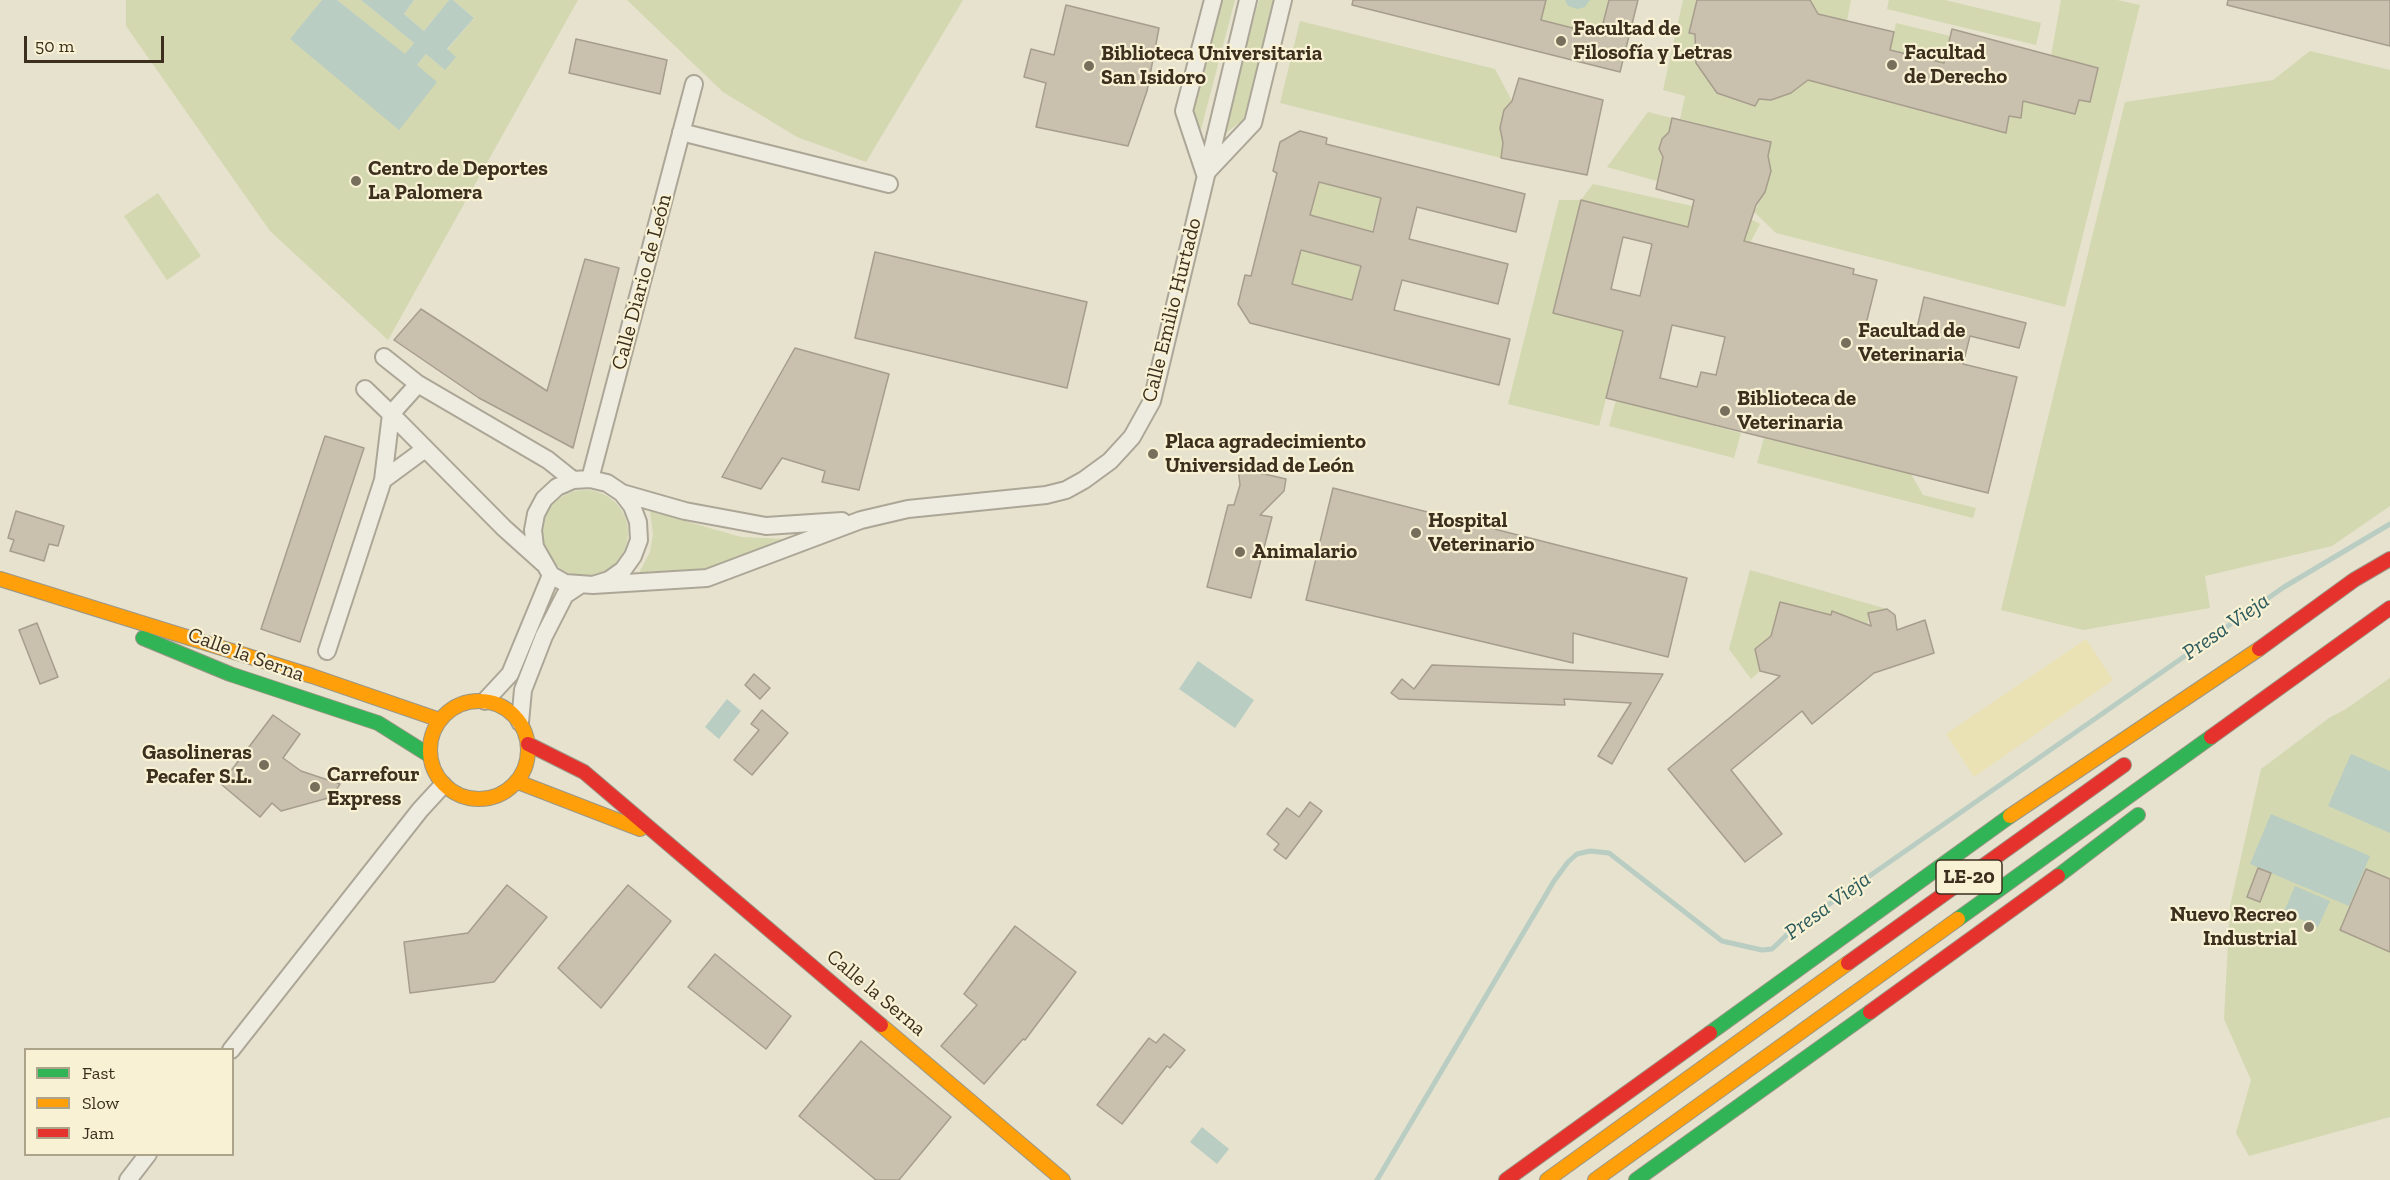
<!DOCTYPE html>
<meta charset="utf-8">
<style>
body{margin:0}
#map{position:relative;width:2390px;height:1180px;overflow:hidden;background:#e6e2ce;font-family:"Zilla Slab",serif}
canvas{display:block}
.legend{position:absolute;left:24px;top:1048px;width:210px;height:108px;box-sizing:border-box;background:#f8f1d4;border:2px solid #ada38b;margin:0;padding:8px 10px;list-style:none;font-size:18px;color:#3c2f1e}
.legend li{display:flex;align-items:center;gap:12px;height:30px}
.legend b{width:30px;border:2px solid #ada38b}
.scale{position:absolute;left:24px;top:36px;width:140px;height:27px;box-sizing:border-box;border:3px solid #3c2f1e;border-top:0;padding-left:8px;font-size:18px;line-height:21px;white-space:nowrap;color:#3c2f1e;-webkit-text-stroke:4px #f8f1d4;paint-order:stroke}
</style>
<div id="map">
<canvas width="2390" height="1180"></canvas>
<ul class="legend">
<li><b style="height:8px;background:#30b455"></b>Fast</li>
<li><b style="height:8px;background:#ff9f0a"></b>Slow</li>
<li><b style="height:8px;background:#e5322d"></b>Jam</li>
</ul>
<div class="scale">50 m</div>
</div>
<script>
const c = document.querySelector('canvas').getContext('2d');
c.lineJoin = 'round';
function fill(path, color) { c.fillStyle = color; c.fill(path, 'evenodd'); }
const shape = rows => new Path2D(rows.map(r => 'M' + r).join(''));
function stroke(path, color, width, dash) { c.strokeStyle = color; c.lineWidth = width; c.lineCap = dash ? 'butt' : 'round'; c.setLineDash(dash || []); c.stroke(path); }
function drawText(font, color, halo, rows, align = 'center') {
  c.font = font + ' "Zilla Slab",serif'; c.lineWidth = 4.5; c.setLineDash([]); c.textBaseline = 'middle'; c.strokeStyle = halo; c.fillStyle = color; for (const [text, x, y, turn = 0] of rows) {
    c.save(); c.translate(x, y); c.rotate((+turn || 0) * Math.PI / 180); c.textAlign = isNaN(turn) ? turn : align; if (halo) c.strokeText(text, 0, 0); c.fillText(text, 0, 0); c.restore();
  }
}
const green = shape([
 [126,0,322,0,290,40,417,65,426,54,445,70,447,50,474,18,453,0,578,0,388,340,270,231,126,26],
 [337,0,361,0,414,43,405,55],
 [414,0,449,0,424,31,404,14],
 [627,0,963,0,866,162,797,137,723,92],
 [1219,0,1235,0,1200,133,1190,108],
 [1259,0,1275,0,1244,119,1222,136],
 [1546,0,1609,0,1600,35,1541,20],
 [1683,0,1699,0,1689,33,1695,34,1696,63,1717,93,1755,106,1759,99,1771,100,1791,93,1807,81,1814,67,1823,84,2005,132,2009,116,2021,118,2023,101,2075,114,2079,100,2090,102,2098,68,2051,56,2061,0,2117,0,2140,5,2065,307,1776,233,1754,212,1765,192,1771,171,1768,156,1771,142,1680,119,1685,96,1663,90],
 [1810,0,1851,0,1847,21,1822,23],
 [1889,0,1945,0,2041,23,2036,45,1887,9],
 [1300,21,1495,69,1512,101,1504,110,1500,128,1503,143,1501,158,1280,103],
 [1896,23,1950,36,1944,63,1890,50],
 [2310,51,2390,70,2390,506,2332,546,2205,576,2210,608,2083,630,2001,610,2125,102,2273,80],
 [1648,112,1672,118,1669,132,1662,139,1659,149,1663,157,1657,181,1607,167],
 [1319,182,1381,198,1352,300,1292,284,1300,253,1315,243,1310,217],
 [1593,184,1751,219,1760,224,1750,243,1581,200,1553,313,1623,331,1599,426,1508,404,1559,200,1581,200],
 [158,193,201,256,167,280,124,216],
 [1616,400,1741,433,1734,458,1609,426],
 [1764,438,1911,474,1923,495,1976,508,1973,518,1757,463],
 '542 533a43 43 0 1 1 86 0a43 43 0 1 1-86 0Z',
 [650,511,741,537,787,539,720,567,639,573,650,552,653,534],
 [1750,570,1887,609,1868,613,1868,625,1832,611,1831,615,1771,636,1755,649,1760,671,1751,679,1729,649],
 [2390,678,2390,1117,2249,1156,2236,1133,2251,1080,2224,1019,2230,906,2261,769,2329,718,2346,709]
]);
const sand = shape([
 [2086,639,2113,680,1974,777,1946,734]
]);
const water = shape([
 [322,0,337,0,405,54,414,43,361,0,414,0,404,14,424,31,449,0,453,0,474,18,447,49,456,57,445,70,426,54,417,65,437,82,399,130,290,39],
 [1565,0,1590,0,1585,7,1577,9,1568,6],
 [1198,661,1254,700,1235,728,1179,689],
 [727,699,741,711,719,739,705,727],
 [2351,754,2390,771,2390,833,2328,806],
 [2271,814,2370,856,2349,906,2250,864],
 [2295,886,2330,901,2318,927,2284,912],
 [1202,1127,1229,1149,1217,1164,1190,1142]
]);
const stream = shape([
 [1377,1180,1554,881,1568,862,1577,854,1590,851,1609,853,1722,941,1762,950,1772,949,1792,930,2284,587,2390,524]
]);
const building = shape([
 [1353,0,1546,0,1541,20,1600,35,1609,0,1638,0,1620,72,1352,5,1353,0],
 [1697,0,1810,0,1818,14,1894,32,1890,50,1944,63,1952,29,2098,68,2090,102,2079,100,2075,114,2023,101,2021,118,2009,116,2006,133,1808,80,1791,93,1771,100,1759,99,1755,106,1717,93,1696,63,1695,34,1689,33,1697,0],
 [2228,0,2390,0,2390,46,2227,5,2228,0],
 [1066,5,1159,28,1147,91,1128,146,1036,127,1046,83,1024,77,1031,49,1054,55,1066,5],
 [576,39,667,60,660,94,569,73,576,39],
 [1519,78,1603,100,1587,175,1501,158,1503,143,1500,128,1504,110,1512,101,1519,78],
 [1672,118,1771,142,1768,156,1771,171,1765,192,1756,205,1744,241,1854,269,1853,274,1877,280,1866,324,1915,337,1924,297,2026,323,2019,348,1970,336,1963,364,2017,377,1988,493,1606,398,1623,331,1553,313,1581,200,1688,227,1694,200,1656,189,1663,157,1659,149,1662,139,1669,132,1672,118],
 [1623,237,1652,244,1640,296,1611,289,1623,237],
 [1672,325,1725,337,1716,375,1701,372,1697,387,1660,378,1672,325],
 [1300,131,1327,138,1326,144,1525,194,1516,232,1417,207,1409,239,1508,264,1498,304,1402,280,1394,310,1510,339,1499,385,1250,323,1238,304,1245,275,1251,276,1277,173,1273,171,1280,142,1300,131],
 [1319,182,1381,198,1373,232,1310,215,1319,182],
 [1301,250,1361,266,1352,300,1292,284,1301,250],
 [875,252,1087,302,1067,388,855,338,875,252],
 [585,259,619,268,573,448,479,398,394,340,421,309,547,391,585,259],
 [795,348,889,374,859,490,822,482,825,471,782,458,761,489,722,477,795,348],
 [325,436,364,448,300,642,261,629,325,436],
 [1238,468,1286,479,1284,491,1260,515,1272,517,1251,598,1207,587,1228,505,1234,505,1240,485,1238,468],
 [1333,488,1687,578,1668,657,1573,633,1573,663,1306,600,1333,488],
 [16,511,64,526,58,546,49,544,44,561,10,551,14,540,8,538,16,511],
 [1780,602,1831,615,1832,611,1871,626,1868,613,1887,609,1895,615,1897,630,1925,620,1934,653,1874,673,1812,724,1802,711,1731,770,1782,834,1745,862,1668,769,1780,676,1760,671,1755,649,1771,636,1780,602],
 [37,623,58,677,40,684,19,630,37,623],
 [1432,665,1566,670,1663,674,1612,764,1598,756,1631,703,1564,699,1565,705,1399,699,1391,693,1402,679,1414,689,1432,665],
 [754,674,770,688,760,699,745,685,754,674],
 [762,710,788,733,752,775,734,760,759,730,751,724,762,710],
 [273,715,300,734,283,758,301,771,340,784,332,797,281,811,272,803,260,817,221,784,273,715],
 [1310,802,1322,811,1286,859,1274,850,1279,844,1267,834,1287,808,1299,817,1310,802],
 [2258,868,2271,873,2260,902,2247,897,2258,868],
 [2366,869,2390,879,2390,952,2340,930,2366,869],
 [507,885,547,917,494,982,410,993,404,942,468,933,507,885],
 [628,885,671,921,601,1008,558,968,628,885],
 [1015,926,1076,972,1025,1040,1023,1039,984,1084,941,1046,977,1005,964,994,1015,926],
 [715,954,791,1016,766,1049,688,987,715,954],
 [1164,1034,1185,1050,1170,1068,1167,1066,1122,1124,1097,1105,1149,1038,1156,1043,1164,1034],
 [861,1041,951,1117,899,1180,876,1180,799,1116,861,1041]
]);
const street = shape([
 [681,132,889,184],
 [1205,174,1253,123,1283,0],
 [1205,174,1184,111,1213,0],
 [384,357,418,384],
 [590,479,694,84],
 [590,479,607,483,622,493,632,506,638,522,639,540,633,556,623,570,609,580,593,585,565,583,551,575,535,547,533,530,536,514,544,499,557,487,573,480,590,479],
 [383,480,425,449],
 [622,493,685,511,766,526,842,521],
 [543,563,504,528,391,414,418,384,548,460,573,480],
 [593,585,707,578,861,520,908,509,1046,495,1066,490,1084,480,1110,461,1132,437,1152,401,1248,0],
 [327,651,383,480,391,414,365,389],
 [485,701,510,674,551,575],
 [520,722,523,690,544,636,565,595,580,585],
 [231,1050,420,810,443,785],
 [128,1180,148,1154]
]);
const fast = shape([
 [143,638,230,674,378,723,429,755],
 [2058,876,2138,815],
 [1958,919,2211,737],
 [1710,1033,2010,816],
 [1636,1180,1870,1012]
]);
const slow = shape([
 [0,579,312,676,440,720],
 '430 750a49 49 0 1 1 98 0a49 49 0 1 1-98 0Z',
 [518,782,640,829],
 [2010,816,2259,649],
 [881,1025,1063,1180],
 [1547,1180,1848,963],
 [1595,1180,1958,919]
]);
const jam = shape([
 [2259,649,2354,580,2390,559],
 [2211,737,2390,608],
 [528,744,584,772,881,1025],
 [1848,963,2124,765],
 [1870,1012,2058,876],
 [1506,1180,1710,1033]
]);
const markers = [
 [1561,41,6,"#786e5c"],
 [1892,65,6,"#786e5c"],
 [1089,66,6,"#786e5c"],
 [356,181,6,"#786e5c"],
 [1846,343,6,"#786e5c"],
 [1725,411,6,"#786e5c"],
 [1153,454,6,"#786e5c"],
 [1416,533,6,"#786e5c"],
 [1240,552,6,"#786e5c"],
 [264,765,6,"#786e5c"],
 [315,787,6,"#786e5c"],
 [2309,927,6,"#786e5c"]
];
const shields = [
 [1969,877,66]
];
const shieldNames = [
 ["LE-20",1969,877]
];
const poiNames = [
 ["Facultad de",1573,29],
 ["Filosofía y Letras",1573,53],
 ["Facultad",1904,53],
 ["de Derecho",1904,77],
 ["Biblioteca Universitaria",1101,54],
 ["San Isidoro",1101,78],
 ["Centro de Deportes",368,169],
 ["La Palomera",368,193],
 ["Facultad de",1858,331],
 ["Veterinaria",1858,355],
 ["Biblioteca de",1737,399],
 ["Veterinaria",1737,423],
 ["Placa agradecimiento",1165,442],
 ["Universidad de León",1165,466],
 ["Hospital",1428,521],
 ["Veterinario",1428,545],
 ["Animalario",1252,552],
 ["Gasolineras",252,753,"right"],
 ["Pecafer S.L.",252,777,"right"],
 ["Carrefour",327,775],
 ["Express",327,799],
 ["Nuevo Recreo",2297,915,"right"],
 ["Industrial",2297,939,"right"]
];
const streetNames = [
 ["Calle Diario de León",642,282,-75],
 ["Calle Emilio Hurtado",1172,310,-76],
 ["Calle la Serna",246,655,20],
 ["Calle la Serna",876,993,40]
];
const waterNames = [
 ["Presa Vieja",2226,627,-35],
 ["Presa Vieja",1828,906,-36]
];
fill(green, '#d3d8b0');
fill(sand, '#eae2b4');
fill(water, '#b9cdc3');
stroke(stream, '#b9cdc3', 5);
fill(building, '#cac0ae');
stroke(building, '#a79d8d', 1.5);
stroke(street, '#aca697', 20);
stroke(fast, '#9b9686', 16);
stroke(slow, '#9b9686', 16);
stroke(jam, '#9b9686', 16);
stroke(street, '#eeebe0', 16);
stroke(fast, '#30b455', 14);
stroke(slow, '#ff9f0a', 14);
stroke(jam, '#e5322d', 14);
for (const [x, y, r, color] of markers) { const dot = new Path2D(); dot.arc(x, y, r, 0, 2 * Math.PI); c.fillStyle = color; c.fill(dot); stroke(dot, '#f8f1d4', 2); }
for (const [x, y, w] of shields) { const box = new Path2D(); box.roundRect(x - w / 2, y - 17, w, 34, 4.5); c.fillStyle = '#f8f1d4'; c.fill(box); stroke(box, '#3c2f1e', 1.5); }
drawText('bold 20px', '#3c2f1e', null, shieldNames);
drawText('bold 21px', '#3c2f1e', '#f8f1d4', poiNames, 'left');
drawText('21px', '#3c2f1e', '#f8f1d4', streetNames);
drawText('italic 22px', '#2c5a5c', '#f8f1d4', waterNames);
</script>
